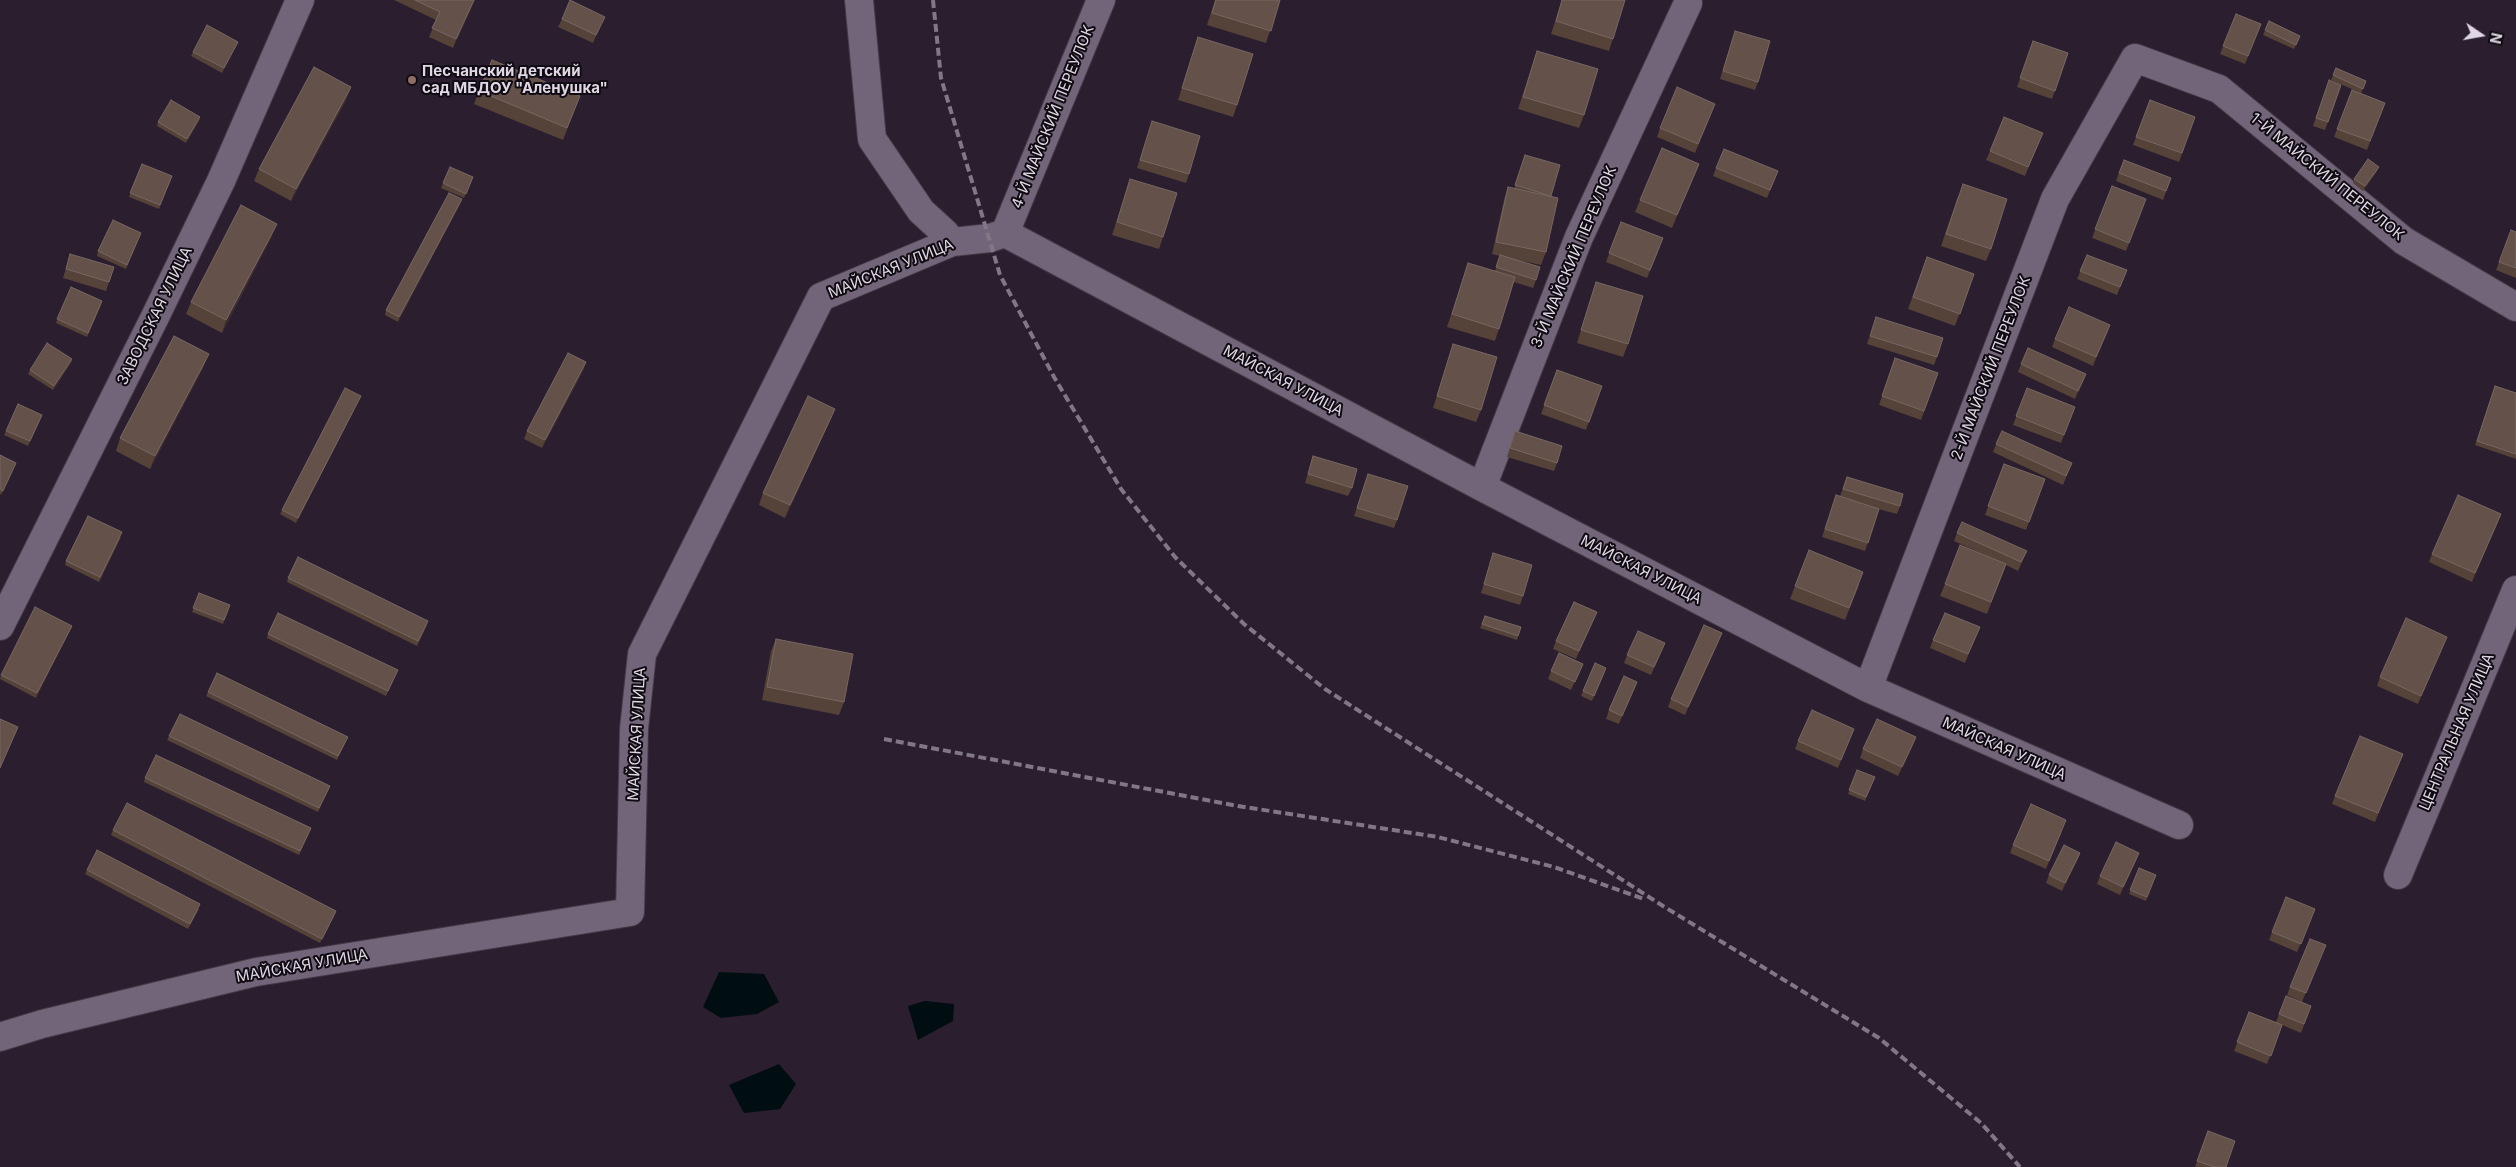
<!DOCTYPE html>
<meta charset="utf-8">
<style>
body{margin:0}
#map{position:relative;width:2516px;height:1167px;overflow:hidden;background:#2a1e2f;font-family:Inter,sans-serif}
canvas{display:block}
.north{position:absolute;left:2456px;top:10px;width:50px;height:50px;-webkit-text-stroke:4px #100b12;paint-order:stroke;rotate:102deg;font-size:14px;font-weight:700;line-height:20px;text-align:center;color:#dfd7e3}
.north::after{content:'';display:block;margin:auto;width:18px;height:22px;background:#dfd7e3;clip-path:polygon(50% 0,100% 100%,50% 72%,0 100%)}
</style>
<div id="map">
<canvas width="2516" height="1167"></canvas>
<div class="north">N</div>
</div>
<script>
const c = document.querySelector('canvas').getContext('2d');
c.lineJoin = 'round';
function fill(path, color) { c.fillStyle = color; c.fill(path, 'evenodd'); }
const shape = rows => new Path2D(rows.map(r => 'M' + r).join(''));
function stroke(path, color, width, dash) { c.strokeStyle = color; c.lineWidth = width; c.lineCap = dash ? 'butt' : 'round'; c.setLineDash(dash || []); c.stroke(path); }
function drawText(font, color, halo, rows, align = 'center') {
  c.font = font + ' Inter,sans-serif'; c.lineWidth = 4; c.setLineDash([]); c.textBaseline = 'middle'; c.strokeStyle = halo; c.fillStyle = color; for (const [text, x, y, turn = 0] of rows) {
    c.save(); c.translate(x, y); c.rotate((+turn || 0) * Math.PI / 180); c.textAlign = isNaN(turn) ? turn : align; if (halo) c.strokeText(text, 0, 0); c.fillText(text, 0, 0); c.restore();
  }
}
const water = shape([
 [719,972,764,974,779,1002,757,1014,721,1018,703,1007],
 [925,1001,954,1004,953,1021,918,1040,908,1006],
 [779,1064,796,1084,780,1109,744,1113,729,1085]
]);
const minor = shape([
 [859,0,872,139,921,211,945,233,952,242],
 [1005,233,1101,0],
 [1482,487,1579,237,1688,3],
 [0,626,155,317,221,181,300,0],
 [1868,688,2055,199,2135,58,2219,89,2404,241,2516,307],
 [2398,875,2516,590],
 [0,1037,42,1024,256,972,630,912,634,729,642,654,821,297,952,242,990,238,1005,233,1482,487,1868,688,2179,825]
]);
const rail = shape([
 [933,0,941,78,1000,275,1054,377,1121,489,1175,557,1244,624,1325,689,1663,906,1879,1038,1981,1123,2020,1167],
 [884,739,1238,806,1438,837,1554,867,1644,899]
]);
const wall = shape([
 [394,0,475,0,453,48,429,37,436,20],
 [1215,0,1280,0,1266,43,1207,25],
 [1562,0,1625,0,1609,51,1551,34],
 [2236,14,2261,24,2245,64,2220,54],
 [562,19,601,25,593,43,558,27],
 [2269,21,2300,36,2294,49,2263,35],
 [1735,31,1758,82,1755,90,1720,79],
 [1198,37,1237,105,1233,117,1178,100],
 [2033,41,2068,53,2052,99,2017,87],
 [238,42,222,73,191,56,193,52],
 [1537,51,1584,115,1579,128,1518,109],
 [2336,68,2366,81,2361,93,2331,80],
 [2341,85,2325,130,2313,126,2326,89],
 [351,87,346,100,291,201,254,181,259,169],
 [2352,90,2385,103,2367,150,2334,137],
 [479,91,580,96,563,140,474,104],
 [2150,100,2195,117,2179,162,2133,145],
 [1712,112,1695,153,1657,137,1660,128],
 [199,121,186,143,157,126,158,122],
 [1152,121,1189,174,1186,183,1137,168],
 [2043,133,2025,176,1986,160,1990,151],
 [1525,155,1550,196,1546,252,1541,265,1517,260,1536,280,1533,288,1514,282,1495,341,1447,327,1468,263,1495,271,1500,256,1492,254,1504,200,1508,187,1514,189],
 [142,164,172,176,159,209,129,197],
 [1699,164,1672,228,1635,212,1640,200],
 [450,167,473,177,464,198,441,188],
 [2379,167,2377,171,2363,191,2353,183,2354,179],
 [1716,168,1778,171,1767,198,1713,176],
 [2119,173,2171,178,2163,200,2116,181],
 [1130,179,1163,237,1159,249,1112,235],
 [2112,186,2146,199,2126,251,2092,238],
 [1958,196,1991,249,1986,261,1941,246],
 [460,204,398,322,385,315,386,310],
 [1621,222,1660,247,1647,278,1606,262],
 [2516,232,2516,278,2496,270,2499,262],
 [141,233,126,269,97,256,98,251],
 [272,236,222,333,186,314,191,302],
 [70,254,109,282,106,291,63,278],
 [2087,255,2127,270,2117,295,2077,279],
 [1927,257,1974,274,1955,326,1908,309],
 [1596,282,1628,344,1623,357,1577,343],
 [71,287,101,305,87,337,56,323],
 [1876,317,1937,357,1934,365,1867,344],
 [2110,325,2093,366,2052,347,2055,339],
 [1453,344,1481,410,1476,422,1433,408],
 [1895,358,1938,373,1921,420,1879,405],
 [72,359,71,363,53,390,28,374,30,370],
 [586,362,583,371,542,448,524,439,527,431],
 [2021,364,2086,374,2075,399,2018,372],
 [204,366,150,469,116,451,120,438],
 [1557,370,1602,386,1586,430,1541,414],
 [2495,386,2516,393,2516,459,2475,445],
 [2027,388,2075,407,2061,443,2013,425],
 [359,400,296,523,280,514,282,510],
 [42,415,28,446,4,435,6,431],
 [830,421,785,518,759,505,763,493],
 [1515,431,1557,463,1554,471,1507,457],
 [1996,444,2072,463,2063,485,1993,452],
 [0,455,16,463,1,495,0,494],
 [1313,456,1352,488,1348,496,1305,483],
 [2004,464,2045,479,2026,530,1985,515],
 [1368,474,1397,520,1394,528,1354,516],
 [1847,477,1900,506,1897,514,1878,509,1879,509,1865,551,1822,537,1836,495,1840,496],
 [2498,522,2472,582,2429,562,2432,554],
 [1957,533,2027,551,2018,571,2006,565,1987,614,1940,596,1945,584,1985,555,1954,541],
 [121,537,99,582,65,565,66,561],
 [1809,550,1859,585,1845,620,1790,599],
 [1493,553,1523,596,1520,605,1481,593],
 [288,578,427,625,417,646,287,582],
 [199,593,230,605,223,624,192,612],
 [1597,612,1576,659,1553,649,1556,641],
 [1485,616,1521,627,1517,640,1480,628],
 [72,626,36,698,0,679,1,675],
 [1980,627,1965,663,1930,648,1933,640],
 [268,634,396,674,386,696,267,638],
 [2447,637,2418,704,2377,686,2380,677],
 [776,639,844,702,839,715,762,700,771,651],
 [1719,641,1685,715,1668,707,1671,699],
 [1665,643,1651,675,1624,663,1627,655],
 [1583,664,1571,690,1548,679,1551,671],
 [1605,672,1592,701,1581,696,1583,691],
 [1637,682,1619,724,1606,719,1609,710],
 [208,692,346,741,337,760,206,696],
 [1854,729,1838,768,1795,749,1798,741],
 [169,736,328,790,318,812,167,740],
 [1913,745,1898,776,1860,758,1863,749],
 [2403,754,2375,822,2332,804,2335,796],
 [1857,770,1875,777,1865,801,1848,794],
 [145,778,309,833,299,855,144,782],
 [2066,820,2046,869,2010,853,2013,845],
 [113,830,336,911,334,916,320,943,111,835],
 [2080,853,2077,861,2062,891,2046,883,2049,875],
 [2139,853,2136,861,2120,895,2097,884,2100,876],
 [2139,868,2156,875,2146,901,2129,894],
 [87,870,199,909,188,929,85,874],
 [2312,917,2297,952,2269,940,2272,932],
 [2322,953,2302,1002,2287,995,2290,987],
 [2249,1012,2276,1022,2279,1014,2308,1015,2301,1033,2282,1025,2267,1064,2234,1051],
 [2208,1131,2226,1167,2195,1167]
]);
const shadedWall = shape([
 [474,0,475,0,453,48,456,39],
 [351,87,346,100,291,201,296,189],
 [200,117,199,121,186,143,187,139],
 [1699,164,1694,176,1672,228,1677,215],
 [2379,167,2377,171,2363,191,2365,186],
 [462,199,460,204,398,322,399,317],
 [277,224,272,236,222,333,226,320],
 [2110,325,2107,334,2093,366,2096,357],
 [209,354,204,366,150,469,155,456],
 [72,359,71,363,53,390,54,386],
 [586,362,583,371,542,448,545,440],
 [2086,374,2083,383,2075,399,2078,391],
 [361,396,359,400,296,523,298,518],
 [835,409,830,421,785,518,790,505],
 [2501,514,2498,522,2472,582,2475,573],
 [1597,612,1594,620,1576,659,1579,651],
 [72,626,36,698,37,693],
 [1722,633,1719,641,1685,715,1688,707],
 [2447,637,2444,645,2418,704,2421,696],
 [1637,682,1634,691,1619,724,1622,716],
 [1854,729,1851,737,1838,768,1841,760],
 [1916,737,1913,745,1898,776,1902,767],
 [2066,820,2063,828,2046,869,2049,861],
 [2080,853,2077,861,2062,891,2065,883],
 [2139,853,2136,861,2120,895,2123,887]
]);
const building = shape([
 [415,0,474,0,456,39,432,28,440,12,415,0],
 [570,0,605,17,596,35,562,19,570,0],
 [1216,0,1280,0,1271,31,1212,13,1216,0],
 [1562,0,1625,0,1613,39,1556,21,1562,0],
 [2236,14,2261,24,2248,56,2223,46,2236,14],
 [2269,21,2300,36,2296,45,2265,30,2269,21],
 [207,25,238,42,224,68,193,52,207,25],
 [1735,31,1770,41,1758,82,1723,71,1735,31],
 [1198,37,1253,54,1237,105,1182,88,1198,37],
 [2033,41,2068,53,2055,91,2020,78,2033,41],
 [1537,51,1598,69,1584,115,1523,97,1537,51],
 [492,60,580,96,567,128,479,91,492,60],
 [314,67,351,87,296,189,259,169,314,67],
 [2336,68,2366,81,2363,89,2333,75,2336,68],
 [2329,80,2341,85,2328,122,2316,118,2329,80],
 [1677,87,1715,104,1698,144,1660,128,1677,87],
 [2352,90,2385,103,2370,141,2337,129,2352,90],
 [171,100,200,117,187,139,158,122,171,100],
 [2150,100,2195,117,2182,153,2136,137,2150,100],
 [2004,117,2043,133,2028,167,1990,151,2004,117],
 [1152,121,1200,136,1189,174,1140,160,1152,121],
 [1662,148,1699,164,1677,215,1640,200,1662,148],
 [1724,149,1778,171,1770,190,1716,168,1724,149],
 [1525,155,1560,165,1551,196,1515,185,1525,155],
 [2368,159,2379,167,2365,186,2354,179,2368,159],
 [2124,160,2171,178,2166,191,2119,173,2124,160],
 [142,164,172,176,160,205,130,193,142,164],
 [450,167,473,177,466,194,443,183,450,167],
 [1130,179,1177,193,1163,237,1117,222,1130,179],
 [1963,184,2007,199,1991,249,1946,234,1963,184],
 [2112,186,2146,199,2129,243,2095,229,2112,186],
 [1508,187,1558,198,1546,252,1496,242,1508,187],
 [449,193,462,199,399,317,386,310,449,193],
 [241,205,277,224,226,320,191,302,241,205],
 [113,220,141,233,127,265,98,251,113,220],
 [1621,222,1663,238,1650,270,1609,253,1621,222],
 [2511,230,2516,232,2516,268,2499,262,2511,230],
 [70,254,114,267,109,282,66,269,70,254],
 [1500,255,1540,267,1536,280,1496,267,1500,255],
 [2087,255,2127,270,2120,287,2080,271,2087,255],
 [1927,257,1974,274,1960,314,1913,297,1927,257],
 [1468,263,1515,277,1499,329,1452,314,1468,263],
 [1596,282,1643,296,1628,344,1581,330,1596,282],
 [71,287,102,301,88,333,57,319,71,287],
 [2069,307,2110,325,2096,357,2055,339,2069,307],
 [1876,317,1943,338,1937,357,1870,336,1876,317],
 [174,336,209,354,155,456,120,438,174,336],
 [47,343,72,359,54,386,30,370,47,343],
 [1453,344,1497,357,1481,410,1437,396,1453,344],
 [2028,348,2086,374,2078,391,2021,364,2028,348],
 [568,353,586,362,545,440,527,431,568,353],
 [1895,358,1938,373,1924,411,1882,396,1895,358],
 [1557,370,1602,386,1589,422,1544,405,1557,370],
 [2495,386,2516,393,2516,454,2477,441,2495,386],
 [345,388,361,396,298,518,282,510,345,388],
 [2027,388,2075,407,2064,435,2016,416,2027,388],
 [808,396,835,409,790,505,763,493,808,396],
 [18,404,42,415,30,441,6,431,18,404],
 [1515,431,1562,446,1557,463,1510,448,1515,431],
 [2002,431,2072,463,2066,476,1996,444,2002,431],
 [0,455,16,463,3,491,0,489,0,455],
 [1313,456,1357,469,1352,488,1308,474,1313,456],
 [2004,464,2045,479,2029,522,1988,506,2004,464],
 [1368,474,1408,486,1397,520,1357,508,1368,474],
 [1847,477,1903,494,1900,506,1843,489,1847,477],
 [1836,495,1879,509,1868,543,1825,529,1836,495],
 [2458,495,2501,514,2475,573,2432,554,2458,495],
 [88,516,122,532,100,577,66,561,88,516],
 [1962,522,2027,551,2021,562,1957,533,1962,522],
 [1960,545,2006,564,1991,602,1945,584,1960,545],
 [1809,550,1863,572,1849,608,1795,586,1809,550],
 [1493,553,1532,565,1523,596,1484,584,1493,553],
 [298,557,428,621,418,641,288,578,298,557],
 [199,593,230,605,224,620,193,608,199,593],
 [1574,602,1597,612,1579,651,1556,641,1574,602],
 [35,607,72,626,37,693,1,675,35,607],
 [278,613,398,670,388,691,268,634,278,613],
 [1945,613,1980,627,1968,654,1933,640,1945,613],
 [1485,616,1521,627,1518,636,1482,624,1485,616],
 [2406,618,2447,637,2421,696,2380,677,2406,618],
 [1704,625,1722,633,1688,707,1671,699,1704,625],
 [1638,631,1665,643,1654,667,1627,655,1638,631],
 [776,639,853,654,844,702,767,687,776,639],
 [1559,653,1583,664,1575,682,1551,671,1559,653],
 [1595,663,1606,668,1594,696,1583,691,1595,663],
 [217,673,348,737,338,756,208,692,217,673],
 [1624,676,1637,682,1622,716,1609,710,1624,676],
 [1812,710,1854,729,1841,760,1798,741,1812,710],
 [180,714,330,786,319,808,169,736,180,714],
 [0,719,18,727,0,768,0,719],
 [1877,719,1916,737,1902,767,1863,749,1877,719],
 [2360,736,2403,754,2378,813,2335,796,2360,736],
 [156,755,311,828,300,851,145,778,156,755],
 [1857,770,1875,777,1866,797,1849,790,1857,770],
 [127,803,336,911,322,939,113,830,127,803],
 [2031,804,2066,820,2049,861,2013,845,2031,804],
 [2116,842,2139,853,2123,887,2100,876,2116,842],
 [2064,845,2080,853,2065,883,2049,875,2064,845],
 [97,850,200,904,190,924,87,870,97,850],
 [2139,868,2156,875,2147,897,2130,890,2139,868],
 [2286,897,2315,909,2301,944,2272,932,2286,897],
 [2310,939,2326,945,2306,993,2290,987,2310,939],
 [2286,996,2311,1006,2304,1024,2279,1014,2286,996],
 [2249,1012,2282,1025,2271,1056,2237,1042,2249,1012],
 [2208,1131,2235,1141,2226,1167,2214,1167,2197,1161,2208,1131]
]);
const markers = [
 [412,80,5,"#8d6e63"]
];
const poiNames = [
 ["Песчанский детский",422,71],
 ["сад МБДОУ \"Аленушка\"",422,88]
];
const streetNames = [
 ["4-Й МАЙСКИЙ ПЕРЕУЛОК",1053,117,-68],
 ["1-Й МАЙСКИЙ ПЕРЕУЛОК",2327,177,39],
 ["3-Й МАЙСКИЙ ПЕРЕУЛОК",1574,257,-67],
 ["МАЙСКАЯ УЛИЦА",891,269,-22],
 ["ЗАВОДСКАЯ УЛИЦА",155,316,-64],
 ["2-Й МАЙСКИЙ ПЕРЕУЛОК",1991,368,-69],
 ["МАЙСКАЯ УЛИЦА",1283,381,28],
 ["МАЙСКАЯ УЛИЦА",1641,570,27],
 ["ЦЕНТРАЛЬНАЯ УЛИЦА",2457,732,-67],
 ["МАЙСКАЯ УЛИЦА",637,734,-87],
 ["МАЙСКАЯ УЛИЦА",2004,749,24],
 ["МАЙСКАЯ УЛИЦА",302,966,-10]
];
fill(water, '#010e11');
stroke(minor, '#433a48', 30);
stroke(minor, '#726579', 28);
stroke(rail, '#817786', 4, [8, 4]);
fill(wall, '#554238');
fill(shadedWall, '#3e2d2d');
fill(building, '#64524a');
stroke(building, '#776762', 1);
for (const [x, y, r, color] of markers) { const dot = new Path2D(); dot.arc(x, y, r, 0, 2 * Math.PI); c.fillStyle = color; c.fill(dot); stroke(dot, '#100b12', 2); }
drawText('bold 15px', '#dfd7e3', '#100b12', poiNames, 'left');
drawText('15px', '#dfd7e3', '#100b12', streetNames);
</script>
